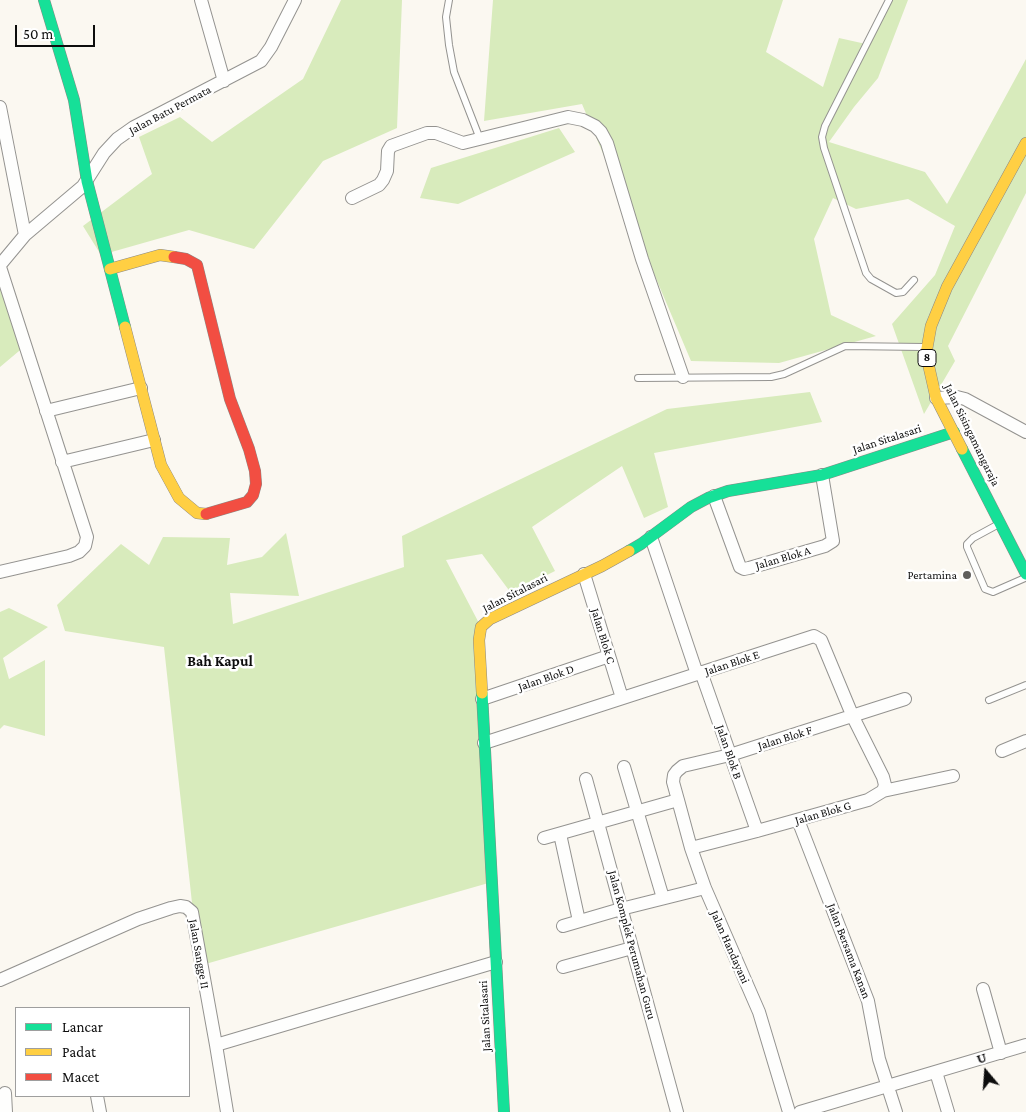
<!DOCTYPE html>
<style>
body{margin:0}
#map{position:relative;width:1026px;height:1112px;overflow:hidden;background:#fbf8f1;font-family:"Crimson Pro",serif}
canvas{display:block}
.legend{position:absolute;left:15px;top:1007px;width:175px;height:90px;box-sizing:border-box;background:#fff;border:1px solid #9e9e9e;margin:0;padding:6px 9px;list-style:none;font-size:15px;color:#0d0d0d}
.legend li{display:flex;align-items:center;gap:10px;height:25px}
.legend b{width:25px;border:1px solid #9e9e9e}
.north{position:absolute;left:961px;top:1047px;width:50px;height:50px;-webkit-text-stroke:4px #fff;paint-order:stroke;rotate:342deg;font-size:14px;font-weight:700;line-height:20px;text-align:center;color:#0d0d0d}
.north::after{content:'';display:block;margin:auto;width:18px;height:22px;background:#0d0d0d;clip-path:polygon(50% 0,100% 100%,50% 72%,0 100%)}
.scale{position:absolute;left:15px;top:25px;width:80px;height:22px;box-sizing:border-box;border:2px solid #0d0d0d;border-top:0;padding-left:6px;font-size:15px;line-height:18px;white-space:nowrap;color:#0d0d0d;-webkit-text-stroke:4px #fff;paint-order:stroke}
</style>
<div id="map">
<canvas width="1026" height="1112"></canvas>
<ul class="legend">
<li><b style="height:6px;background:#16e098"></b>Lancar</li>
<li><b style="height:6px;background:#ffcf43"></b>Padat</li>
<li><b style="height:6px;background:#f24e42"></b>Macet</li>
</ul>
<div class="north">U</div>
<div class="scale">50 m</div>
</div>
<script>
const c = document.querySelector('canvas').getContext('2d');
c.lineJoin = 'round';
function fill(path, color) { c.fillStyle = color; c.fill(path, 'evenodd'); }
const shape = rows => new Path2D(rows.map(r => 'M' + r).join(''));
function stroke(path, color, width, dash) { c.strokeStyle = color; c.lineWidth = width; c.lineCap = dash ? 'butt' : 'round'; c.setLineDash(dash || []); c.stroke(path); }
function drawText(font, color, halo, rows, align = 'center') {
  c.font = font + ' "Crimson Pro",serif'; c.lineWidth = 5; c.setLineDash([]); c.textBaseline = 'middle'; c.strokeStyle = halo; c.fillStyle = color; for (const [text, x, y, turn = 0] of rows) {
    c.save(); c.translate(x, y); c.rotate((+turn || 0) * Math.PI / 180); c.textAlign = isNaN(turn) ? turn : align; if (halo) c.strokeText(text, 0, 0); c.fillText(text, 0, 0); c.restore();
  }
}
const forest = shape([
 [341,0,402,0,397,128,323,161,254,249,189,230,101,255,83,226,152,174,139,137,180,117,212,142,303,79],
 [493,0,783,0,766,52,823,87,839,38,866,44,889,0,908,0,878,78,854,107,829,142,925,172,947,204,1026,59,1026,193,948,346,955,361,924,414,892,324,935,275,955,226,908,199,856,209,833,198,814,239,831,315,876,336,779,363,691,361,582,104,484,121],
 [559,128,575,152,458,204,420,198,431,168],
 [0,267,25,346,0,367],
 [810,392,822,422,654,453,668,507,644,518,622,466,532,527,555,571,511,593,482,554,446,560,481,627,492,882,202,965,194,921,164,647,65,631,57,605,121,544,149,565,163,537,230,538,227,565,262,557,286,533,299,596,230,593,233,624,404,567,402,536,667,409],
 [9,608,48,627,3,658,9,679,45,660,45,736,4,725,0,729,0,612]
]);
const lane = shape([
 [449,0,446,17,449,45,454,72,480,139],
 [889,0,825,126,822,137,824,148,866,273,871,279,896,293,903,292,914,280],
 [638,378,771,377,784,374,845,346,923,347],
 [997,525,973,538,967,544,967,547,985,589,993,592,1025,578],
 [989,700,1026,685]
]);
const street = shape([
 [201,0,224,81],
 [0,107,25,235],
 [352,198,379,185,383,180,387,171,388,151,391,146,427,133,436,133,463,143,568,117,583,120,595,126,601,132,607,143,642,259,683,377],
 [0,265,25,235,83,186,104,153,117,139,134,127,261,61,271,47,295,0],
 [0,267,87,537,85,546,79,552,69,556,0,572],
 [936,398,957,397,965,399,1026,432],
 [46,411,141,388],
 [62,462,154,440],
 [714,496,740,567,744,569,749,568,825,546,833,541,822,475],
 [651,537,697,674],
 [584,574,622,698],
 [701,672,757,831],
 [482,699,609,656],
 [484,743,814,636,821,640,853,717,883,777,885,785,883,791],
 [1002,751,1026,741],
 [624,767,663,898],
 [586,779,677,1112],
 [798,820,868,1001,879,1059,896,1112],
 [560,834,579,921],
 [544,838,678,800],
 [691,848,757,831,868,800,883,791,953,776],
 [563,926,621,909,705,888],
 [563,967,632,948],
 [0,980,138,919,171,908,180,906,186,907,192,912,216,1045,227,1112],
 [983,989,1001,1053],
 [216,1045,496,962],
 [936,1072,948,1112],
 [5,1093,6,1112],
 [97,1096,100,1112],
 [789,1112,759,1012,705,888,691,848,678,800,673,782,674,775,677,771,683,766,730,755,905,699],
 [800,1112,1026,1045]
]);
const fast = shape([
 [44,0,74,100,87,181,125,327],
 [962,449,1026,574],
 [629,551,641,544,691,507,708,498,728,491,822,475,954,432],
 [482,693,504,1112]
]);
const slow = shape([
 [110,269,160,255,174,257],
 [125,327,161,465,179,498,197,513,206,514],
 [962,449,936,398,926,354,931,326,947,287,1026,143],
 [482,693,479,640,481,627,490,619,602,566,629,551]
]);
const jam = shape([
 [174,257,186,259,197,265,230,399,249,449,255,471,256,484,253,495,247,502,206,514]
]);
const markers = [
 [967,575,5,"#605f5d"]
];
const shields = [
 [927,358,18]
];
const shieldNames = [
 ["8",927,358]
];
const streetNames = [
 ["Jalan Batu Permata",170,110,-28],
 ["Jalan Sisingamangaraja",972,435,64],
 ["Jalan Sitalasari",887,439,-18],
 ["Jalan Blok A",783,558,-16],
 ["Jalan Sitalasari",515,593,-27],
 ["Jalan Blok C",603,636,73],
 ["Jalan Blok E",732,663,-18],
 ["Jalan Blok D",546,678,-19],
 ["Jalan Blok F",785,738,-17],
 ["Jalan Blok B",729,752,71],
 ["Jalan Blok G",823,813,-16],
 ["Jalan Komplek Perumahan Guru",632,945,75],
 ["Jalan Handayani",730,947,66],
 ["Jalan Bersama Kanan",849,951,69],
 ["Jalan Sangge II",199,954,80],
 ["Jalan Sitalasari",485,1016,-93]
];
const poiNames = [
 ["Pertamina",957,575]
];
const quarterNames = [
 ["Bah Kapul",220,661]
];
fill(forest, '#d8ebbc');
stroke(lane, '#949390', 8);
stroke(street, '#949390', 14);
stroke(fast, '#8b8986', 12);
stroke(slow, '#8b8986', 12);
stroke(jam, '#8b8986', 12);
stroke(lane, '#fefefd', 6);
stroke(street, '#fefefd', 12);
stroke(fast, '#16e098', 11);
stroke(slow, '#ffcf43', 11);
stroke(jam, '#f24e42', 11);
for (const [x, y, r, color] of markers) { const dot = new Path2D(); dot.arc(x, y, r, 0, 2 * Math.PI); c.fillStyle = color; c.fill(dot); stroke(dot, '#fff', 2); }
for (const [x, y, w] of shields) { const box = new Path2D(); box.roundRect(x - w / 2, y - 8.5, w, 17, 4); c.fillStyle = '#fff'; c.fill(box); stroke(box, '#0d0d0d', 1); }
drawText('bold 11px', '#0d0d0d', null, shieldNames);
drawText('12px', '#0d0d0d', '#fff', streetNames);
drawText('12px', '#0d0d0d', '#fff', poiNames, 'right');
drawText('bold 15px', '#0d0d0d', '#fff', quarterNames);
</script>
